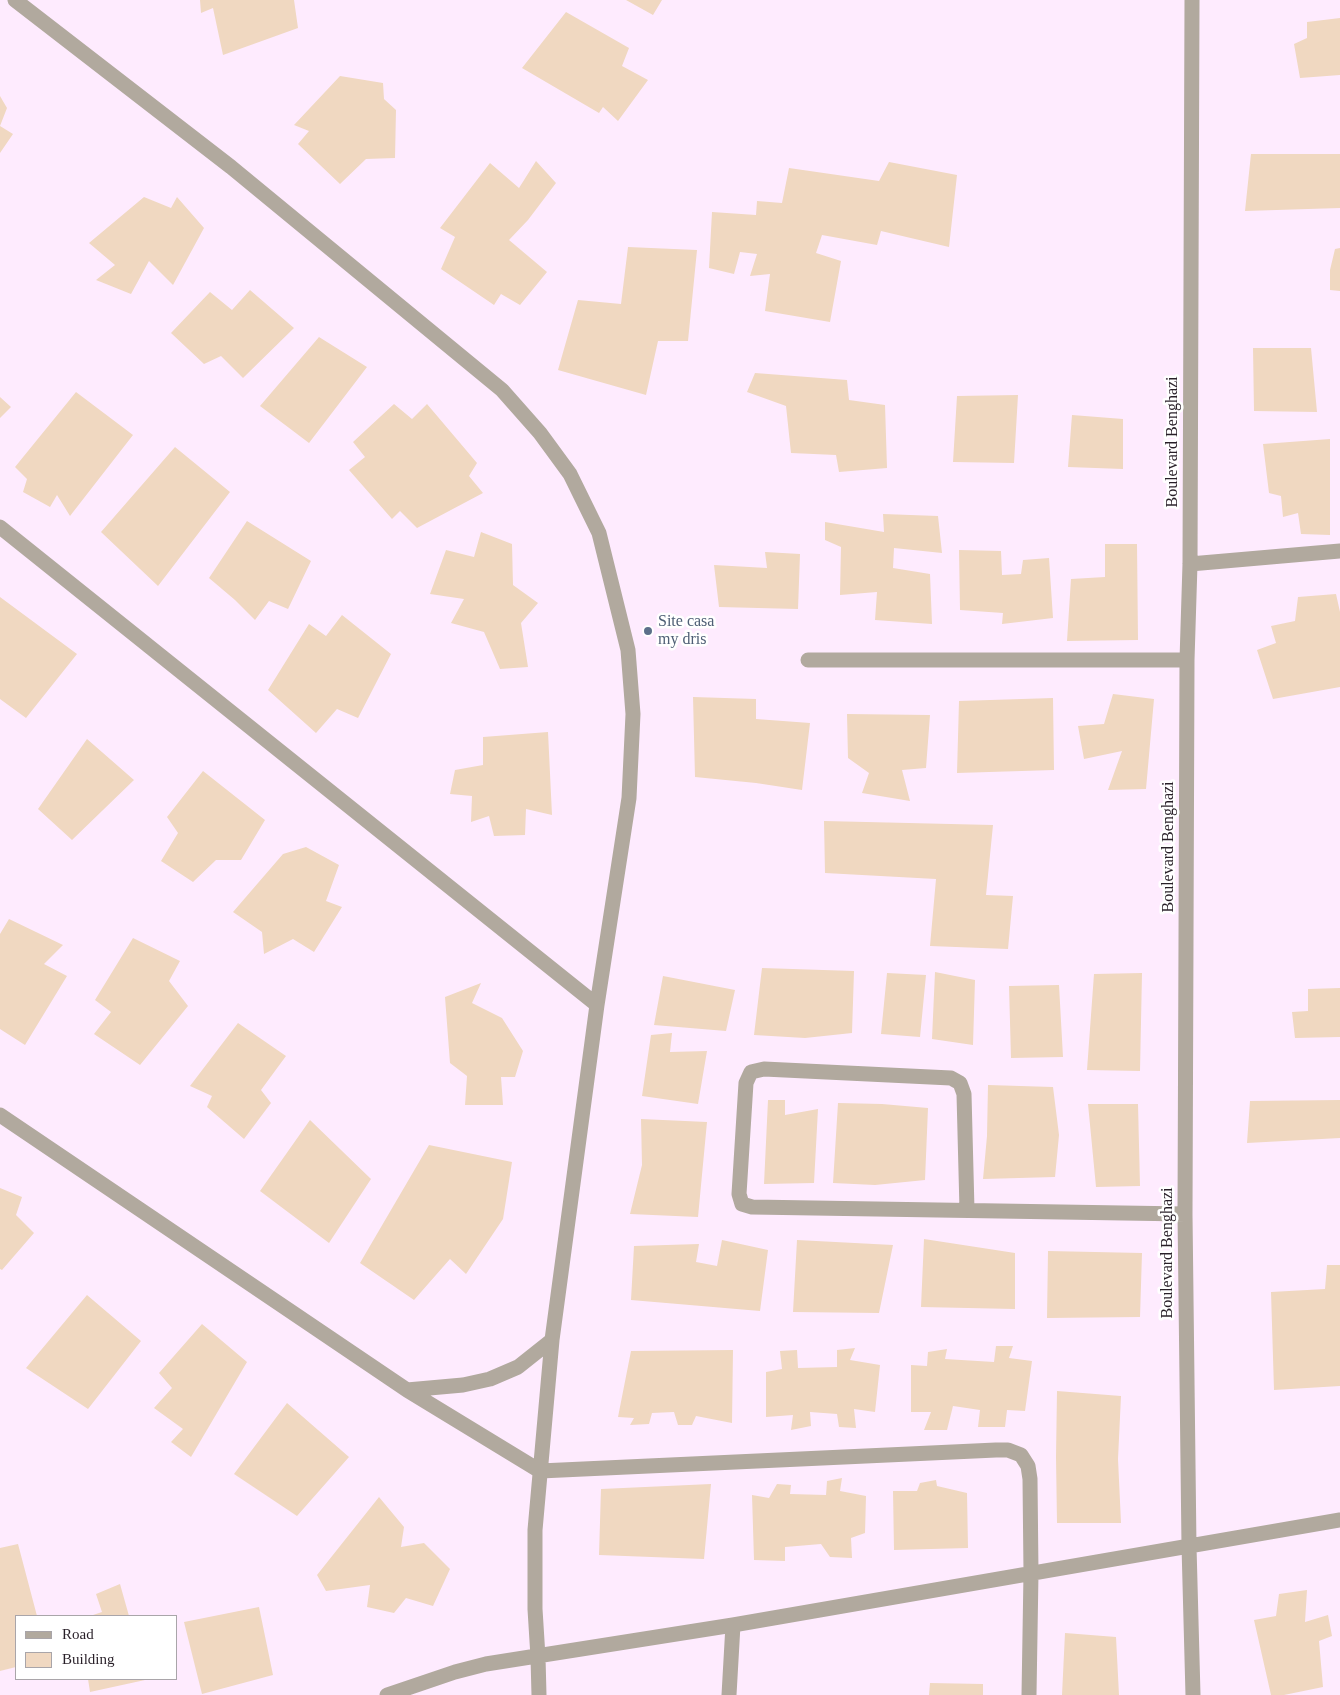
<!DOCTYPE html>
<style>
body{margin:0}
#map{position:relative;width:1340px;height:1695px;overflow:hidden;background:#feebfe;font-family:"Times New Roman",serif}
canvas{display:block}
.legend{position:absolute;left:15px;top:1615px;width:162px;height:65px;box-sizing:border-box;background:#fff;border:1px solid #a9a5a9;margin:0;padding:6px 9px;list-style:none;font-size:15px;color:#281f28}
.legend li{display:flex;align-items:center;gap:10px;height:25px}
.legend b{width:25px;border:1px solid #a9a5a9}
</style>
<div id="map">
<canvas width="1340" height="1695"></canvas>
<ul class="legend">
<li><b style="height:6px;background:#b1a99e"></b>Road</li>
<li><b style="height:14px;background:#f0d8c1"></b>Building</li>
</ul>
</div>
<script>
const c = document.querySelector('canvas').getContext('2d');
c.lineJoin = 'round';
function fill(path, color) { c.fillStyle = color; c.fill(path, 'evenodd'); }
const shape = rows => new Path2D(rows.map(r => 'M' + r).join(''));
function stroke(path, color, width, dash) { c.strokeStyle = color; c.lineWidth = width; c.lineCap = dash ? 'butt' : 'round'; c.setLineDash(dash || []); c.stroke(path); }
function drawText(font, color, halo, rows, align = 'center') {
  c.font = font + ' "Times New Roman",serif'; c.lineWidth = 5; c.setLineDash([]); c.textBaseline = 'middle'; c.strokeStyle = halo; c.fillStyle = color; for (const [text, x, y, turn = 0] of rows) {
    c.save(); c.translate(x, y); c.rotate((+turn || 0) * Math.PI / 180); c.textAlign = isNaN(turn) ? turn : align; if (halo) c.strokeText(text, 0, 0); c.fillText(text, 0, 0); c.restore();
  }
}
const building = shape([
 [200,0,294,0,298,28,223,55,213,8,201,13],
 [626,0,662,0,653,15],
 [566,12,629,48,622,66,648,80,618,121,603,107,599,113,522,68],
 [1340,18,1340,75,1300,78,1294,44,1307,38,1307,22],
 [340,76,383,83,384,99,396,110,395,158,366,159,340,184,298,144,309,131,294,125],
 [0,96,7,108,0,126],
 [0,126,13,134,0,153],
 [1251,154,1340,154,1340,208,1245,211],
 [536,161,556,183,528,220,509,240,547,272,520,305,501,294,494,305,441,269,455,237,440,228,490,163,519,188],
 [889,162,957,175,949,247,881,231,877,245,822,235,816,253,841,261,830,322,765,311,770,274,750,276,757,254,740,252,734,274,709,268,712,212,756,215,757,201,782,203,789,168,879,181],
 [144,197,171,208,177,197,204,228,173,285,149,261,131,294,96,280,115,265,89,243],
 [628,247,697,250,688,341,658,341,646,395,558,370,578,300,621,304],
 [1340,248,1340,291,1330,290,1330,270,1335,249],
 [250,290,294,328,243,378,221,356,204,364,171,333,210,292,232,310],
 [319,337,367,367,309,443,260,406],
 [1253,348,1311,348,1317,412,1254,411],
 [755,373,847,380,849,400,885,405,887,468,839,472,836,455,791,453,786,406,747,392],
 [76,392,133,435,70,516,57,495,50,507,23,492,27,479,15,467],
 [1018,395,1014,463,953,462,957,396],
 [0,397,11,407,0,418],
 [394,404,412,419,427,404,477,463,469,476,483,493,417,528,400,511,392,519,349,470,365,457,353,442],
 [1072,415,1123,419,1123,469,1068,467],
 [1330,439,1330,535,1301,534,1298,513,1283,517,1281,496,1269,493,1263,444],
 [175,447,230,492,158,586,101,532],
 [883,514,938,516,942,553,894,548,893,568,930,574,932,624,875,620,877,592,840,595,841,547,825,540,825,522,884,532],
 [247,521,311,561,288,609,269,601,255,620,235,600,209,578],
 [481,532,512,544,513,585,538,603,521,623,528,667,500,669,484,632,451,623,464,599,430,594,446,550,474,557],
 [1105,544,1137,544,1138,640,1067,641,1071,579,1105,577],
 [959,550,1001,551,1002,575,1021,574,1023,560,1049,558,1053,618,1002,624,1003,613,960,610],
 [765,552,800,554,798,609,719,607,714,565,767,568],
 [1336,594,1340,612,1340,687,1273,699,1257,650,1276,643,1271,626,1295,621,1298,597],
 [0,597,77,654,26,718,0,699],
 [342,615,391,654,358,718,337,709,316,733,268,690,309,624,326,636],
 [1113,694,1154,699,1146,789,1108,790,1122,751,1084,759,1078,726,1104,724],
 [693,697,756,699,756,719,810,723,802,790,756,783,695,777],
 [1053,698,1054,770,957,773,959,701],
 [847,714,930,715,926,768,902,770,910,801,862,793,869,773,848,758],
 [548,732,552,815,526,809,525,835,494,836,489,816,471,822,472,796,450,794,455,770,483,765,483,737],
 [87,739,134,780,72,840,38,809],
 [203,771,265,820,241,860,216,860,193,882,161,861,178,833,167,817],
 [824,821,993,825,986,895,1013,896,1008,949,930,946,936,879,825,873],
 [306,847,339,865,326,901,342,907,314,952,293,939,264,954,262,932,233,912,283,854],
 [9,919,63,945,44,964,67,976,25,1045,0,1029,0,934],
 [133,938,180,961,169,981,188,1006,140,1065,94,1034,111,1012,95,1000],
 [762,968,854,971,852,1033,805,1038,754,1035],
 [935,972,975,980,973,1045,932,1039],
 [887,973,926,975,920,1037,881,1034],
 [1142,973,1140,1071,1087,1070,1094,974],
 [663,976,735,990,726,1031,654,1025],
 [481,983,472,1003,502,1018,523,1051,515,1077,501,1077,503,1105,465,1105,467,1076,450,1063,445,997],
 [1059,985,1063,1057,1011,1058,1009,986],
 [1340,988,1340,1037,1295,1038,1292,1012,1308,1011,1308,989],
 [238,1023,286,1056,261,1090,271,1103,244,1139,207,1107,212,1096,190,1086],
 [672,1033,670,1052,707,1051,698,1104,642,1096,651,1035],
 [988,1085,1053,1087,1059,1135,1055,1177,983,1179,987,1136],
 [768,1100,785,1100,785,1115,818,1109,814,1183,764,1184],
 [1340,1100,1340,1138,1247,1143,1250,1101],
 [838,1103,882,1104,928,1108,925,1180,875,1185,833,1183],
 [1088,1104,1138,1104,1140,1186,1096,1187],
 [641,1119,707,1122,698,1217,630,1214,642,1165],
 [310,1120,371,1179,329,1243,260,1191],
 [429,1145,512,1162,503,1219,466,1274,450,1259,414,1300,360,1263],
 [0,1188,22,1197,16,1215,34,1233,2,1270,0,1269],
 [924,1239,1015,1253,1015,1309,921,1307],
 [722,1240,768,1250,760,1311,631,1300,634,1246,699,1244,696,1262,717,1266],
 [797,1240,893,1245,879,1313,793,1312],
 [1048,1251,1142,1253,1140,1317,1047,1318],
 [1327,1265,1340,1265,1340,1386,1274,1390,1271,1292,1325,1289],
 [87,1295,141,1341,88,1409,26,1368],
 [202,1324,247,1362,191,1457,171,1442,183,1429,154,1408,172,1388,159,1373],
 [996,1346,1013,1346,1009,1358,1032,1361,1025,1411,1007,1410,1005,1427,978,1427,980,1410,953,1406,947,1430,924,1430,931,1412,911,1412,911,1365,927,1366,928,1352,947,1349,945,1359,994,1362],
 [855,1348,850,1360,880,1365,875,1412,854,1409,856,1428,839,1427,837,1414,810,1412,811,1426,791,1430,793,1415,766,1417,766,1372,782,1369,780,1351,797,1350,798,1368,837,1367,837,1350],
 [733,1350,732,1423,696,1416,692,1425,678,1425,674,1412,652,1413,649,1424,630,1425,634,1418,618,1417,631,1351],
 [1057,1391,1121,1396,1118,1459,1121,1523,1057,1523,1056,1457],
 [287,1403,349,1457,297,1516,234,1474],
 [842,1478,840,1491,866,1496,865,1533,851,1538,852,1558,830,1557,821,1544,785,1547,785,1561,754,1560,752,1495,769,1498,777,1484,791,1485,790,1494,826,1495,827,1481],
 [936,1480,937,1486,967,1493,968,1548,894,1550,893,1491,917,1491,920,1483],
 [711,1484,704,1559,599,1555,601,1489],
 [379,1497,404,1527,401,1547,424,1543,450,1569,433,1606,406,1598,394,1613,367,1607,370,1585,326,1591,317,1575],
 [18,1544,37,1616,16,1616,16,1667,0,1671,0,1548],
 [120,1584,129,1616,90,1616,102,1612,96,1594],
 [1307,1590,1305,1622,1328,1615,1332,1636,1319,1641,1323,1687,1284,1695,1271,1695,1254,1620,1276,1616,1279,1594],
 [259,1607,273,1675,202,1694,184,1622],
 [1065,1633,1116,1637,1119,1695,1062,1695],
 [88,1679,145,1679,145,1680,90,1692],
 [930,1683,983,1684,983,1695,929,1695]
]);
const street = shape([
 [15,0,231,167,502,390,540,433,570,474,599,533,628,650,633,714,629,798,597,1005,552,1340,535,1530,535,1609,538,1657,539,1695],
 [1192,0,1190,564,1187,660,1185,1214,1189,1546,1193,1695],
 [0,527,597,1005],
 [1190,564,1340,551],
 [808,660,1187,660],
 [0,1115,407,1390,540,1471,996,1450,1008,1450,1021,1455,1028,1466,1030,1479,1031,1573,1029,1695],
 [967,1210,964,1094,960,1083,951,1078,764,1069,751,1072,746,1083,739,1194,742,1204,752,1207,1185,1214],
 [407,1390,463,1385,490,1379,518,1367,552,1340],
 [387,1695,455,1672,486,1664,733,1625,1340,1520],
 [729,1695,733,1625]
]);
const markers = [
 [648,631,5,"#5c6f8a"]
];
const streetNames = [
 ["Boulevard Benghazi",1173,442,-90],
 ["Boulevard Benghazi",1169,847,-90],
 ["Boulevard Benghazi",1168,1253,-90]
];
const serviceNames = [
 ["Site casa",658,622],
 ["my dris",658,640]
];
fill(building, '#f0d8c1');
stroke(street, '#b1a99e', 15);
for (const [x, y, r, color] of markers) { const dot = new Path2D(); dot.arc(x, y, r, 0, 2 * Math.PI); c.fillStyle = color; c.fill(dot); stroke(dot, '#fff', 2); }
drawText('16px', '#281f28', '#fff', streetNames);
drawText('16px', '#4e5e75', '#fff', serviceNames, 'left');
</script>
